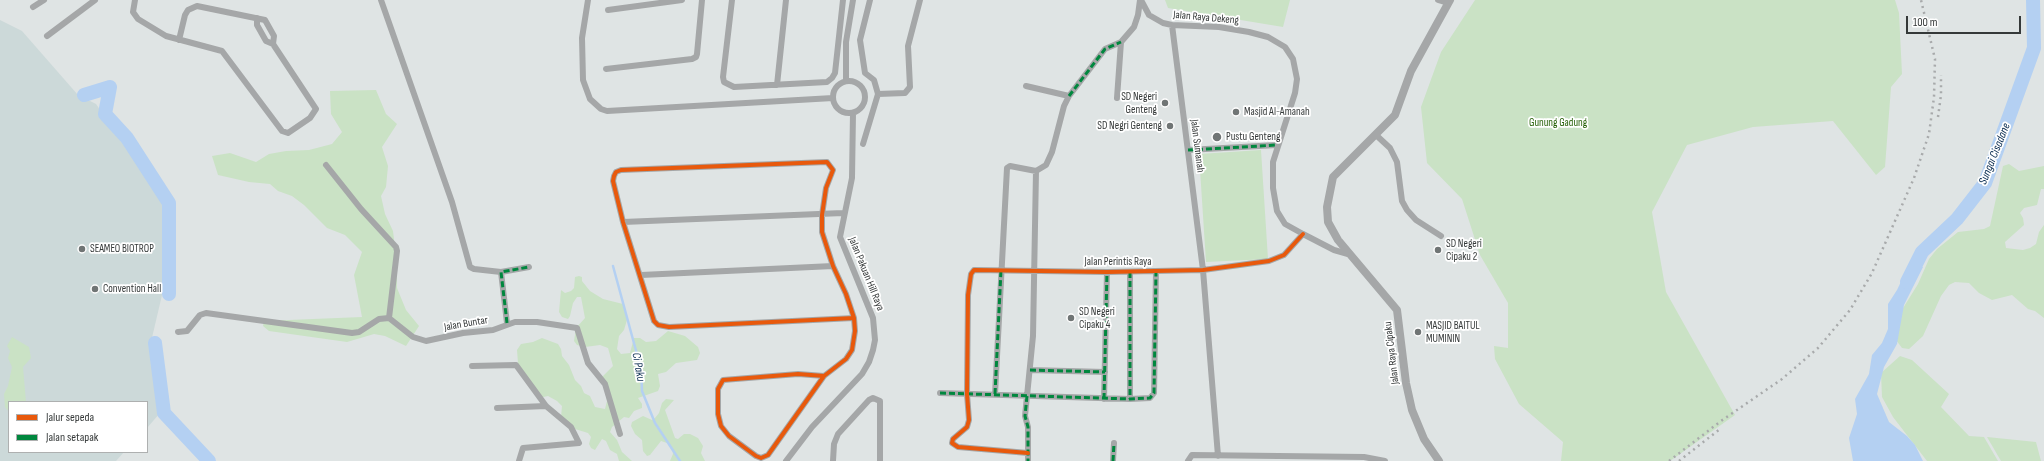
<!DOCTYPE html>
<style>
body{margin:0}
#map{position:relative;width:2044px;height:461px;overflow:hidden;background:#dfe4e4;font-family:"Sofia Sans Condensed",sans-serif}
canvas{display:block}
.legend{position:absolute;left:8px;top:401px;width:140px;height:52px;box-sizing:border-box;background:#fff;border:1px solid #aeb0b0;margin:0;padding:5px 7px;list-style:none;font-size:12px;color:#353939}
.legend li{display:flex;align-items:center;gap:8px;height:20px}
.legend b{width:20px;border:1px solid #aeb0b0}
.scale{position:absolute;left:1906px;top:16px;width:115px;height:18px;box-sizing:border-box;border:2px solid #353939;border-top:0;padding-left:5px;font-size:12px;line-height:14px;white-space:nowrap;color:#353939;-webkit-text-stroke:3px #fff;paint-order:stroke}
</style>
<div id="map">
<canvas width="2044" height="461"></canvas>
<ul class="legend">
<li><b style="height:5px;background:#e8590c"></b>Jalur sepeda</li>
<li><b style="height:5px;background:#00873e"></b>Jalan setapak</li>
</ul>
<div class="scale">100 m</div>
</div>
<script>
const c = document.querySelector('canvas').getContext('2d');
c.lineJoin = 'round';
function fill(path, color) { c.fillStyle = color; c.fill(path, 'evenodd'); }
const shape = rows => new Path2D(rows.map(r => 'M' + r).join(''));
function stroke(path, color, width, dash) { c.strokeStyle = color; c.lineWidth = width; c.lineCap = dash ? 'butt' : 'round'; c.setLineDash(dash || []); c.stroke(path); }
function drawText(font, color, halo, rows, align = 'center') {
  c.font = font + ' "Sofia Sans Condensed",sans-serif'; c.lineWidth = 3.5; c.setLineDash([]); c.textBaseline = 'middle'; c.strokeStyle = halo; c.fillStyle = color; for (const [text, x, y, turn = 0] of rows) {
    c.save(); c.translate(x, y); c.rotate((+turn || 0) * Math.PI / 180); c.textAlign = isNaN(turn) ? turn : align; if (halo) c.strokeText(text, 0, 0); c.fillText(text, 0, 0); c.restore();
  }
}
const built = shape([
 [0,20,22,31,78,95,96,104,165,203,162,295,151,342,160,413,147,428,147,402,9,402,9,452,124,452,116,461,0,461]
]);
const green = shape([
 [1165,0,1290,0,1283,27,1168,8],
 [1475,0,1895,0,1899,13,1902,74,1891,87,1885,167,1876,175,1833,121,1753,127,1687,145,1652,212,1666,292,1735,415,1670,461,1561,461,1563,442,1519,404,1495,359,1494,346,1508,348,1508,303,1480,255,1462,199,1427,163,1421,107,1441,52],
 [376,90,386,114,397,124,382,147,388,166,386,187,381,196,385,214,393,231,397,264,397,288,406,310,419,326,406,346,385,336,374,334,347,342,269,331,263,326,264,321,362,317,354,275,362,252,345,235,327,228,304,205,292,196,278,191,270,184,249,182,218,175,212,156,230,153,256,162,269,154,286,151,309,150,332,144,342,132,331,114,330,91],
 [1261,150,1268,259,1206,262,1199,154],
 [2009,164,2019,171,2044,166,2044,189,2041,189,2037,205,2024,208,2020,213,2023,218,2024,225,2005,242,2006,248,2023,250,2030,248,2036,244,2039,232,2044,225,2044,318,2035,311,2028,309,2012,295,1992,300,1979,293,1969,283,1955,282,1949,285,1941,296,1923,336,1909,349,1902,348,1896,340,1900,313,1918,284,1929,259,1937,249,1958,232,1984,229,1990,226,2003,166],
 [579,276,582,277,582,281,590,291,603,299,623,304,627,320,624,330,619,336,617,349,621,354,630,353,634,338,640,338,646,342,656,341,668,331,685,336,698,347,700,353,697,360,676,363,666,372,658,374,660,386,658,391,638,398,642,404,642,408,634,411,629,418,624,417,612,427,610,432,617,440,622,452,632,461,619,461,617,454,610,450,606,441,602,439,595,450,591,448,589,444,591,437,588,433,575,429,561,417,562,406,557,401,548,396,539,398,520,369,518,363,517,350,521,344,533,342,542,338,558,344,561,349,562,356,569,365,575,380,581,386,584,393,590,396,595,407,605,409,607,401,602,377,613,366,608,348,600,345,585,347,577,345,574,341,576,328,585,318,581,297,577,297,573,303,570,316,568,319,562,317,559,312,561,290,565,293,571,291,574,288,575,277],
 [12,337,29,347,31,358,23,367,26,402,9,402,9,412,5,407,4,394,8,386,12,367,8,358,10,351,7,346],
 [1900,356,1912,360,1949,394,1941,407,1969,436,1984,437,1998,461,1927,461,1893,417,1882,397,1881,373],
 [666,399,674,400,665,410,675,438,678,439,684,434,690,434,698,438,703,446,701,453,705,461,670,461,673,454,672,448,667,443,661,441,650,455,647,456,643,451,642,440,635,434,631,426,632,422,643,416,652,420,655,418,659,413,662,403],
 [1987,437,2036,442,2041,461,2001,461]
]);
const water = shape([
 [1910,263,1923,267,1904,305,1897,344,1884,367,1877,394,1889,422,1907,436,1915,445,1923,461,1853,461,1849,438,1857,414,1855,399,1869,374,1872,355,1882,343,1888,329,1888,304,1897,290]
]);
const stream = shape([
 [613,266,641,369,642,391,655,423,680,461]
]);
const river = shape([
 [84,95,110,87,105,114,127,138,169,203,169,294],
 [1907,282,1922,252,1957,219,1985,183,2034,48,2033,0],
 [155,343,164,413,209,461]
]);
const minor = shape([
 [135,0,133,12,138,19,166,36,222,51,282,131,288,133,310,118,316,109,273,44,266,41,257,25,257,18],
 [381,0,452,202,470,267,474,269,501,272,529,267],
 [588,0,582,38,583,80,590,99,601,109,607,111,833,98],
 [732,0,723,77,724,82,734,87,827,82,832,78,835,73,843,0],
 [1141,0,1149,15,1163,23,1172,25,1219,27,1249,32,1268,37,1285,47,1293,59,1297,79,1295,93,1273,162,1273,188,1277,211,1285,224,1303,234,1334,250,1348,254],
 [1438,0,1448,3],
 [33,7,44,0],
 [608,10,682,0],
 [1172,25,1203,270,1218,456],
 [47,36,95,0],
 [179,40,185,15,188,10,197,6,265,20,274,36,273,44],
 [606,69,692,59,696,57,697,54,702,0],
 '833 97a16 16 0 1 1 32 0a16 16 0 1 1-32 0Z',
 [846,81,846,42,853,0],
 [777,85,786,0],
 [1026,86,1069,96],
 [878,94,905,93,910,87,908,46,920,0],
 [1117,98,1121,42],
 [1376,135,1390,148,1397,162,1402,201,1407,210,1416,220,1441,236],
 [863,144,878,94,874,80,865,73,860,40,870,0],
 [1188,150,1277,145],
 [326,165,361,209,396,247,397,251,389,318],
 [623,222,843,213],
 [501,272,507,323],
 [1130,272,1130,399],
 [641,275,833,266],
 [178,332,187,331,200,315,206,313,352,333,359,332,379,319,389,318,413,337,426,341,463,333,493,330,515,322,537,322,577,328,588,363,605,384,620,434],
 [472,366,516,365,546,406,571,427,579,443,523,448,519,461],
 [1030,370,1105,372],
 [824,376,798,374,723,380,718,389,718,414,721,426,729,436,756,456,761,458,768,455,824,376,846,359,852,350,855,331,854,318,669,327,658,325,654,321,623,222,613,181,614,176,616,172,621,170,827,162,833,170,826,188,822,215,822,232,833,266,846,294,854,318],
 [940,393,1130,399,1150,398,1154,393,1156,272],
 [995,394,1007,168,1010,166,1036,171],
 [1104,399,1107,272],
 [497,408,546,406],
 [1028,453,958,447,952,443,953,439,967,427,969,420,967,394,968,295,971,274,974,270,1107,272,1203,270,1269,261,1284,255,1303,234],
 [786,461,812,427,862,374,869,362,873,350,875,340,873,318,840,237,852,178,853,113],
 [833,461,834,444,838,434,869,400,873,398,880,401,880,461],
 [1028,461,1028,427,1025,416,1033,336,1036,171,1046,165,1052,152,1064,106,1069,96,1105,49,1121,42,1134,27,1138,15,1140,0],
 [1113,461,1114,443],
 [1188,461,1192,455,1364,457,1385,461]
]);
const tertiary = shape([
 [1439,461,1424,439,1412,410,1406,383,1397,310,1338,240,1328,222,1327,207,1333,177,1395,115,1411,71,1450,0]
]);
const rail = shape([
 [1938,117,1941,95,1941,75],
 [1669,461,1721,421,1782,379,1818,348,1850,310,1872,273,1914,178,1929,134,1934,97,1935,59,1921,0],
 [1679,461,1720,429]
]);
const quiet = shape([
 [1069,96,1105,49,1121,42],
 [1188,150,1277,145],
 [1130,272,1130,399],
 [507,323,501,272,529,267],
 [1030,370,1105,372],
 [940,393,1130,399,1150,398,1154,393,1156,272],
 [995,394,1001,270],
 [1027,396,1025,416,1028,427,1028,461],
 [1104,399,1107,272],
 [1113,461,1114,443]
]);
const cycleway = shape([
 [824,376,798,374,723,380,718,389,718,414,721,426,729,436,756,456,761,458,768,455,824,376,846,359,852,350,855,331,854,318,669,327,658,325,654,321,623,222,613,181,614,176,616,172,621,170,827,162,833,170,826,188,822,215,822,232,833,266,846,294,854,318],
 [1028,453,958,447,952,443,953,439,967,427,969,420,967,394,968,295,971,274,974,270,1107,272,1203,270,1269,261,1284,255,1303,234]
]);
const markers = [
 [1165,103,4,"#707575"],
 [1236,112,4,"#707575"],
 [1170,126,4,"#707575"],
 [1217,137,5,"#707575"],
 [82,249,4,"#707575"],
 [1438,250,4,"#707575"],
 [95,289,4,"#707575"],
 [1071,318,4,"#707575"],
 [1418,332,4,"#707575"]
];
const streetNames = [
 ["Jalan Raya Dekeng",1206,18,5],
 ["Jalan Sumanah",1197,146,83],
 ["Jalan Perintis Raya",1118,262],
 ["Jalan Pakuan Hill Raya",866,274,68],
 ["Jalan Buntar",466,324,-10],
 ["Jalan Raya Cipaku",1392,353,-97]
];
const poiNames = [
 ["SD Negeri",1157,97,"right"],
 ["Genteng",1157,110,"right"],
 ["Masjid Al-Amanah",1244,112],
 ["SD Negri Genteng",1162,126,"right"],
 ["Pustu Genteng",1226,137],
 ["SD Negeri",1446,244],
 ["Cipaku 2",1446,257],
 ["SEAMEO BIOTROP",90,249],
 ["Convention Hall",103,289],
 ["SD Negeri",1079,312],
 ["Cipaku 4",1079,325],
 ["MASJID BAITUL",1426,326],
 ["MUMININ",1426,339]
];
const parkNames = [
 ["Gunung Gadung",1558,123]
];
const waterNames = [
 ["Sungai Cisadane",1995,154,-68],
 ["Ci Paku",638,367,80]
];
fill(built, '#ccd9d9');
fill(green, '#cae2c5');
fill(water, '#b4d0f2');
stroke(stream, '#b4d0f2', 2.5);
stroke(river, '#b4d0f2', 14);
stroke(minor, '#a5a7a8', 6);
stroke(tertiary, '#a5a7a8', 8);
stroke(rail, '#a8aaab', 2.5, [2, 4]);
stroke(quiet, '#00873e', 3, [6, 3]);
stroke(cycleway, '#e8590c', 4);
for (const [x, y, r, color] of markers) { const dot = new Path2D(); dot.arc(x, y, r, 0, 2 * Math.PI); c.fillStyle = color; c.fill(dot); stroke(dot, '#fff', 1.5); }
drawText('11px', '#353939', '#fff', streetNames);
drawText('11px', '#353939', '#fff', poiNames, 'left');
drawText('11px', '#28620a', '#fff', parkNames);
drawText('italic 12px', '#072a4f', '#fff', waterNames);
</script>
